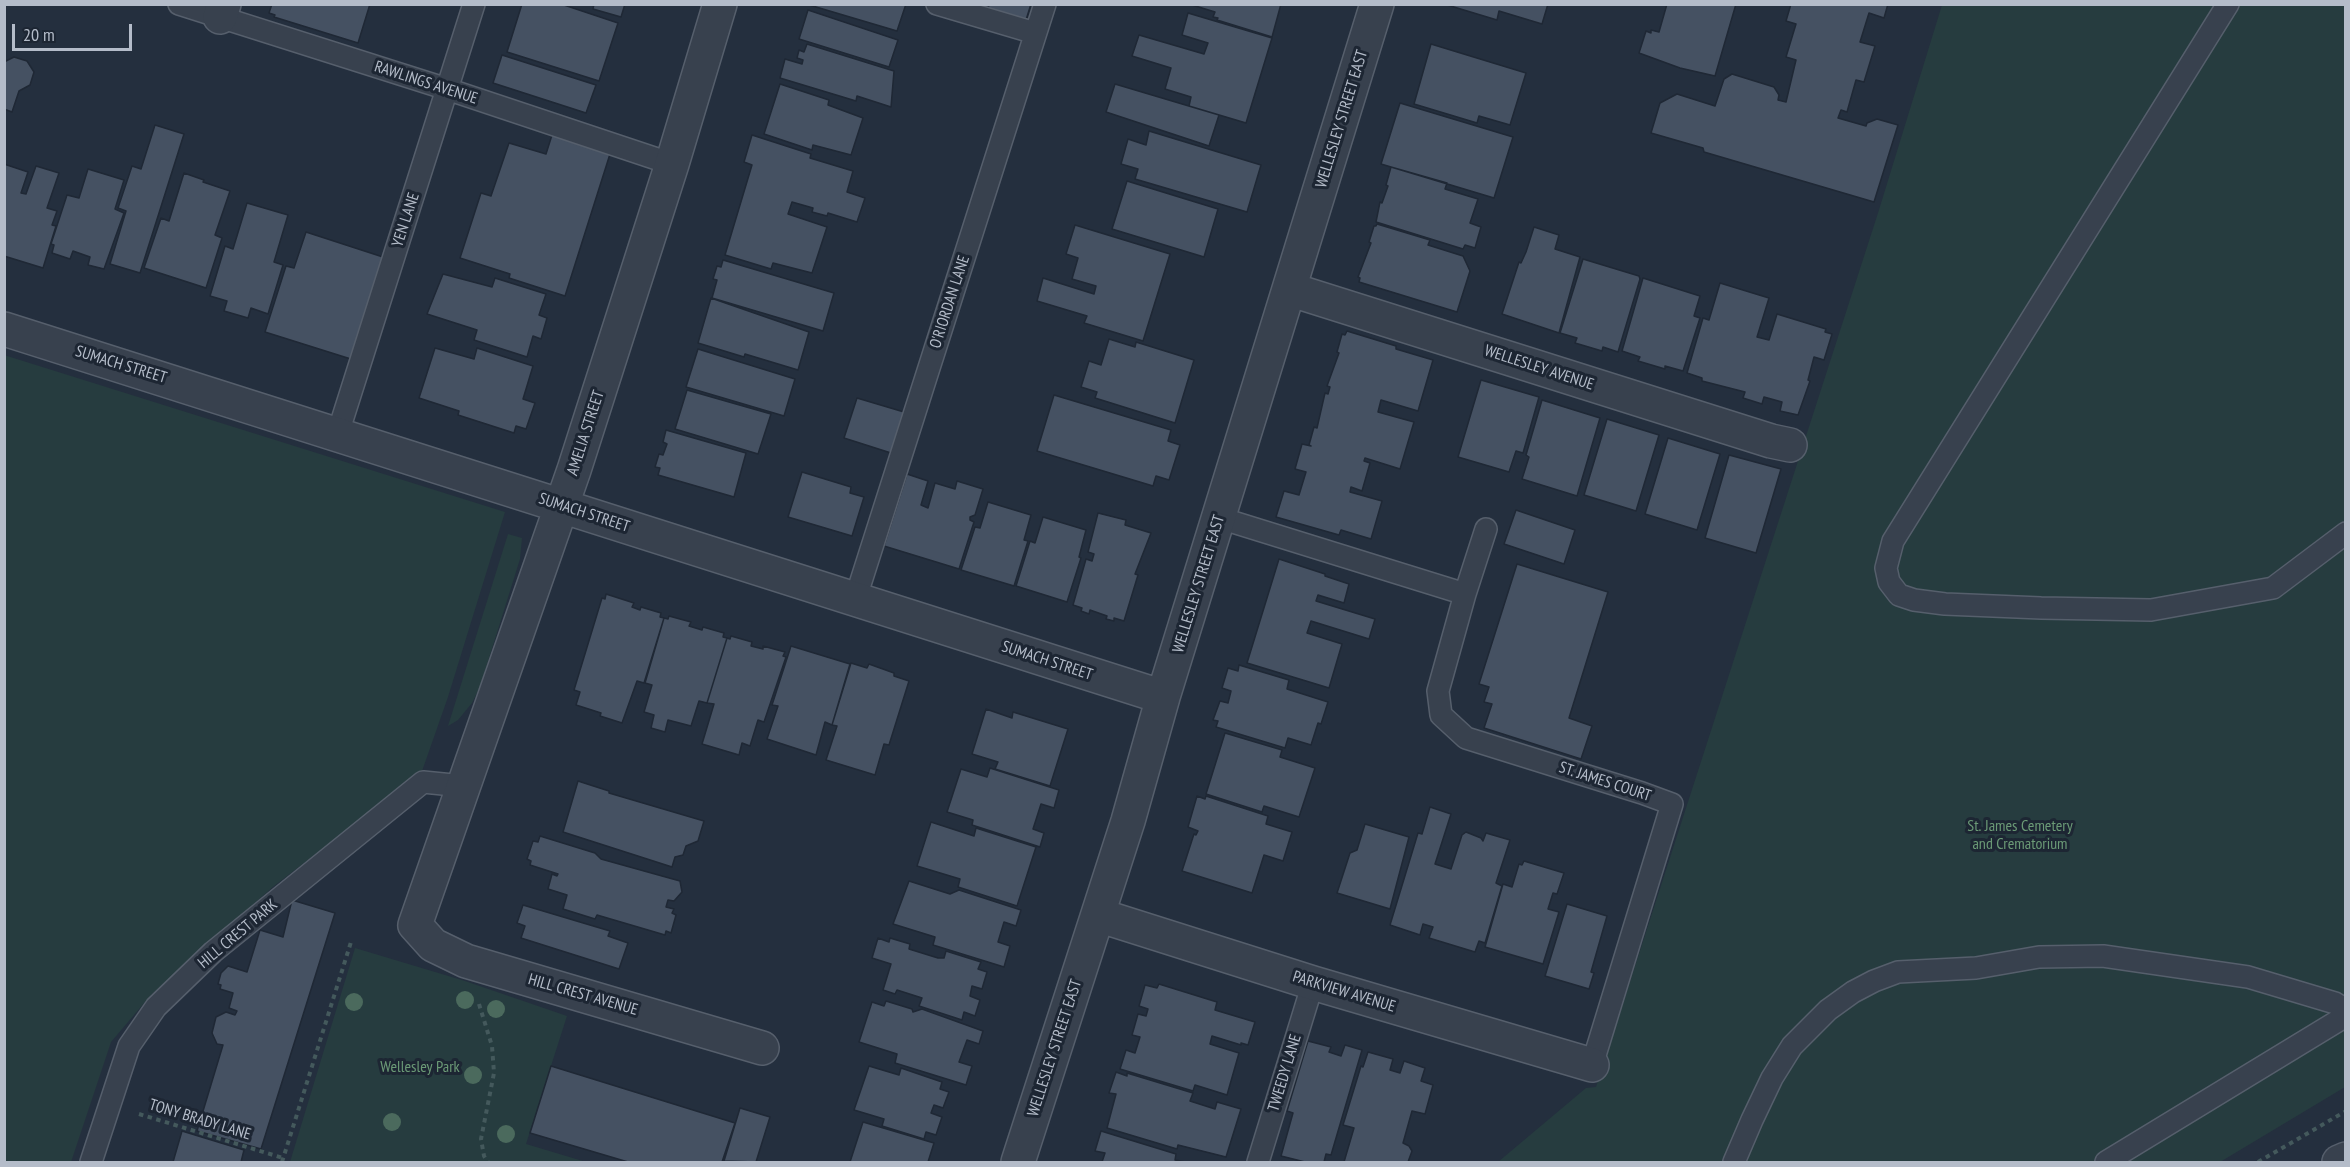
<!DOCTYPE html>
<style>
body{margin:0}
#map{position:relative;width:2350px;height:1167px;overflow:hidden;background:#242f3e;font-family:"PT Sans Narrow",sans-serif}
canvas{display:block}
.frame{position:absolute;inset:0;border:6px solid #b4bcc9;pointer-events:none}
.scale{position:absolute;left:12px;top:24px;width:120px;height:27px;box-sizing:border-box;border:3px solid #b4bcc9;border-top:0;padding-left:8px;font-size:18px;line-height:21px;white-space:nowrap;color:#b4bcc9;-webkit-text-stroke:4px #1d2633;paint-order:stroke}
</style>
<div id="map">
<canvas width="2350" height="1167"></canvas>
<div class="frame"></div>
<div class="scale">20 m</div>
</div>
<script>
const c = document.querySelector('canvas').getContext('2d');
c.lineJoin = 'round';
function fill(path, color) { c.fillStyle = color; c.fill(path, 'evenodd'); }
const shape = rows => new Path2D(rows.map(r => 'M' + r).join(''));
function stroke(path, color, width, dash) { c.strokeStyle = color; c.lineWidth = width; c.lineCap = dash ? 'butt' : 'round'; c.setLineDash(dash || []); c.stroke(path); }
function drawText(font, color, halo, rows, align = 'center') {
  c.font = font + ' "PT Sans Narrow",sans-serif'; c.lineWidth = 6; c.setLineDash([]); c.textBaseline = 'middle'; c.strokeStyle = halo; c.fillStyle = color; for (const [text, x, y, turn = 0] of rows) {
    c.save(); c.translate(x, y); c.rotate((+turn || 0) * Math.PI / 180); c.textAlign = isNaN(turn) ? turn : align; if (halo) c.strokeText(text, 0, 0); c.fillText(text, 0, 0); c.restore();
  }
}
const green = shape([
 [1942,5,2345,5,2345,1087,2220,1162,1498,1162,1586,1088,1596,1087,1878,213],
 [4,355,505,512,448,697,421,774,274,886,151,995,111,1042,71,1162,5,1162],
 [508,534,522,538,520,559,480,687,472,703,458,720,448,726],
 [355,948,465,981,567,1016,526,1144,586,1162,290,1162]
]);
const building = shape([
 [272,4,370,4,358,43,274,17,275,15,269,13,272,4],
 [522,4,561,4,618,23,599,81,507,52,522,4],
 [594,4,625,4,621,17,593,9,594,4],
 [806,4,906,4,897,31,806,4],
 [989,4,1031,4,1026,20,988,9,989,4],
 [1189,4,1281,4,1272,37,1217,20,1218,18,1213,17,1215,12,1189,4],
 [1444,4,1548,4,1542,24,1499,11,1497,20,1444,4],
 [1667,4,1736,4,1715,76,1680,68,1639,53,1646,31,1651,33,1651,30,1659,32,1667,4],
 [1791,4,1888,4,1884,18,1869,13,1860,42,1875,46,1864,82,1856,80,1847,112,1841,110,1838,118,1866,126,1867,123,1877,119,1898,125,1874,202,1704,152,1703,148,1651,133,1660,103,1677,94,1715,106,1724,79,1732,74,1774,87,1779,95,1778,100,1786,102,1796,60,1786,57,1796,24,1786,21,1791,4],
 [808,10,898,40,889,67,799,39,808,10],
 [1188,13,1272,38,1246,123,1189,106,1191,97,1165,89,1171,68,1132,56,1139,35,1204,54,1208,43,1182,35,1188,13],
 [807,44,894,71,891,107,857,96,856,101,780,78,785,59,802,64,803,60,797,58,799,50,804,52,807,44],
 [1431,44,1526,73,1510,125,1479,116,1477,123,1414,104,1431,44],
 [502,55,596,85,586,113,493,83,502,55],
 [14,57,27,61,34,72,30,85,19,91,12,112,4,109,4,62,14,57],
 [780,84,829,100,828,105,863,118,851,155,813,145,812,150,764,134,780,84],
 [1115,84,1219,115,1209,146,1106,112,1115,84],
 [1400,103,1513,137,1494,198,1381,164,1400,103],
 [155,125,184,134,140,273,110,264,126,211,118,208,132,166,141,169,155,125],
 [1149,131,1261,165,1247,212,1135,179,1138,169,1121,164,1128,139,1146,145,1149,131],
 [552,135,610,154,565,296,509,278,510,274,460,258,481,193,491,196,509,143,546,154,552,135],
 [752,135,811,154,810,158,853,171,847,192,865,198,857,222,828,213,827,216,812,212,813,208,792,202,788,214,827,227,812,273,773,263,771,269,725,255,752,165,744,162,752,135],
 [4,164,28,172,21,193,26,194,36,166,59,173,47,208,57,211,52,225,56,226,43,268,4,256,4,164],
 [1391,167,1447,183,1445,189,1478,199,1470,223,1481,227,1475,248,1465,245,1463,249,1376,222,1380,202,1382,203,1388,186,1386,185,1391,167],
 [88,169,124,180,115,209,124,213,104,269,88,265,90,257,73,251,70,259,52,253,54,245,51,244,67,195,79,198,88,169],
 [184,173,204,180,203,182,230,191,215,235,222,238,206,288,144,268,161,218,169,221,184,173],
 [1127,181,1218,209,1204,257,1112,229,1127,181],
 [247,203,288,215,274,262,283,265,268,314,251,308,248,318,224,311,227,301,210,296,225,246,233,249,247,203],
 [1377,224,1430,240,1428,245,1463,256,1470,271,1457,312,1359,282,1360,278,1358,277,1371,243,1369,242,1374,226,1376,226,1377,224],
 [1075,225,1170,254,1143,341,1084,323,1087,316,1037,301,1043,278,1094,294,1096,286,1072,279,1078,258,1066,254,1075,225],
 [1534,227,1559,235,1555,249,1580,257,1559,333,1502,314,1519,262,1521,263,1526,252,1534,227],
 [306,232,386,258,354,360,265,332,286,266,294,268,306,232],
 [1583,259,1639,276,1640,279,1618,352,1603,347,1602,351,1575,343,1577,338,1560,333,1583,259],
 [723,260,834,293,823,331,712,298,717,280,713,279,717,266,721,267,723,260],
 [443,274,492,287,495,278,546,294,539,315,547,318,541,339,533,336,527,357,474,340,477,330,427,314,443,274],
 [1643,278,1700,296,1694,316,1700,318,1683,371,1665,366,1665,369,1638,361,1640,357,1622,351,1643,278],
 [1720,283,1769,298,1757,337,1769,340,1777,314,1826,329,1825,332,1832,334,1824,360,1814,357,1808,380,1810,381,1798,415,1780,411,1782,402,1764,397,1762,404,1743,398,1745,392,1702,381,1702,378,1687,373,1703,318,1709,320,1720,283],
 [711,298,809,332,798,370,745,354,744,357,698,343,711,298],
 [1347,331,1396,346,1396,349,1433,360,1418,411,1381,400,1378,412,1414,422,1400,469,1365,458,1364,461,1370,463,1362,491,1351,487,1350,492,1382,501,1371,539,1341,530,1339,535,1276,517,1284,491,1299,495,1306,472,1295,469,1302,444,1311,446,1309,445,1314,427,1317,428,1325,393,1328,394,1330,387,1327,386,1339,353,1337,352,1342,334,1345,335,1347,331],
 [1109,339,1135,347,1136,342,1194,360,1175,423,1095,398,1097,392,1081,387,1089,361,1101,365,1109,339],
 [435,348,474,359,477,348,533,366,523,399,535,403,526,429,516,426,514,433,458,415,459,411,419,398,435,348],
 [698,349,795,379,784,416,686,387,698,349],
 [1481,380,1539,397,1523,453,1516,451,1509,472,1458,457,1481,380],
 [687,390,771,414,758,454,675,429,687,390],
 [1054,395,1171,430,1168,441,1180,445,1169,480,1156,476,1153,486,1037,451,1054,395],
 [857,398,904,412,891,453,844,438,857,398],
 [1542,400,1600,418,1577,496,1522,479,1529,457,1526,455,1542,400],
 [1607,419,1659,435,1636,511,1584,495,1607,419],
 [666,430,746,453,734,497,658,475,660,468,655,467,659,454,663,455,667,444,663,442,666,430],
 [1668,438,1720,454,1697,530,1645,514,1668,438],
 [1729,455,1781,469,1756,553,1705,538,1729,455],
 [802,472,851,487,850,493,864,497,852,536,788,517,802,472],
 [907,474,928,481,921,505,928,508,935,483,955,489,957,481,983,489,975,515,970,517,970,520,974,522,959,569,884,546,907,474],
 [988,502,1031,515,1024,540,1028,541,1014,586,961,570,975,527,980,528,988,502],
 [1516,510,1575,530,1564,564,1504,544,1516,510],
 [1098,513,1126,520,1125,525,1151,533,1135,574,1138,575,1124,621,1114,618,1114,621,1106,619,1107,616,1090,610,1089,614,1081,611,1082,608,1073,605,1086,559,1092,561,1094,554,1088,552,1098,513],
 [1043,517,1086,530,1079,557,1081,558,1067,602,1016,586,1030,541,1035,543,1043,517],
 [1279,559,1325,574,1325,576,1349,584,1344,603,1318,595,1316,601,1375,619,1369,639,1311,621,1307,633,1342,644,1329,688,1247,663,1279,559],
 [1517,564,1608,592,1569,718,1592,726,1581,759,1484,728,1492,704,1484,702,1489,687,1479,684,1517,564],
 [606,594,634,603,632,607,640,610,641,607,661,613,660,617,664,618,644,683,637,681,622,723,600,716,601,713,576,705,580,692,574,690,602,598,605,599,606,594],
 [669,616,691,622,689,626,702,630,703,627,724,633,723,637,727,638,707,703,699,701,691,726,668,720,665,732,651,728,654,715,644,712,652,685,645,683,664,618,668,619,669,616],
 [731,636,752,642,751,646,763,649,763,646,785,652,783,656,786,657,764,722,758,720,750,746,742,743,739,755,702,744,714,704,707,703,727,638,730,639,731,636],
 [791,646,850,664,832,725,825,722,816,755,767,739,778,706,772,705,791,646],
 [851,663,867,668,869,664,894,673,894,676,909,681,889,745,884,744,875,775,826,760,837,726,832,725,851,663],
 [1239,665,1289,680,1287,689,1328,702,1321,724,1318,723,1311,745,1288,738,1285,748,1216,727,1218,721,1213,720,1220,701,1228,703,1231,691,1222,688,1228,668,1238,671,1239,665],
 [986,709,1012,718,1013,712,1068,729,1050,786,995,769,998,762,972,754,986,709],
 [1225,733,1282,750,1280,757,1315,768,1299,817,1264,806,1262,812,1206,794,1225,733],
 [990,768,1059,790,1054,808,1041,804,1033,829,1044,833,1040,847,972,825,973,820,947,812,961,769,987,777,990,768],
 [578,781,609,791,609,793,704,821,698,841,686,846,683,855,675,857,672,867,563,832,578,781],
 [1197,796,1205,799,1206,796,1268,816,1266,824,1292,832,1283,861,1264,855,1252,893,1182,871,1194,834,1196,835,1198,831,1188,827,1197,796],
 [1430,807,1451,814,1435,864,1451,869,1462,835,1466,832,1481,838,1483,841,1486,833,1510,840,1496,883,1502,886,1485,943,1479,941,1475,952,1429,938,1433,927,1423,924,1420,935,1390,925,1418,833,1422,834,1430,807],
 [931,822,974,836,976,828,1036,847,1017,906,958,887,960,879,917,866,931,822],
 [1365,824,1409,837,1390,909,1337,893,1350,853,1357,850,1365,824],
 [540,836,595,853,601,859,680,881,682,892,674,901,668,900,666,907,674,909,672,913,676,915,671,933,666,931,665,935,597,915,595,919,563,909,567,895,548,889,552,874,557,876,558,874,530,865,531,861,527,859,533,841,538,842,540,836],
 [1524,861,1564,873,1557,894,1553,893,1548,909,1559,912,1543,964,1485,947,1503,884,1512,887,1519,864,1522,865,1524,861],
 [909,881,950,894,959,890,1021,910,1016,926,1004,922,998,942,1010,946,1004,967,933,945,935,937,893,924,909,881],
 [292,900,335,913,261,1149,197,1131,223,1045,217,1044,212,1033,216,1017,226,1012,235,1015,237,1011,229,1008,233,993,220,989,221,985,218,984,221,973,228,966,247,972,260,930,283,937,292,900],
 [1567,904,1607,916,1591,972,1594,973,1589,989,1545,976,1567,904],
 [523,905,610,931,608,936,628,943,619,969,521,938,525,926,517,923,523,905],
 [878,938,889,942,890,938,910,944,909,949,938,958,944,958,946,951,981,962,978,969,987,972,982,989,972,986,970,996,980,1000,975,1016,964,1012,962,1020,919,1006,922,998,897,990,895,994,883,990,891,964,872,958,878,938],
 [1159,984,1217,1002,1215,1010,1255,1022,1248,1045,1241,1043,1241,1045,1212,1036,1210,1044,1239,1053,1227,1095,1195,1085,1193,1091,1120,1069,1126,1050,1135,1053,1140,1037,1132,1035,1138,1014,1146,1016,1148,1009,1139,1006,1145,985,1157,988,1159,984],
 [886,1001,912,1009,913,1012,922,1009,983,1031,979,1044,967,1040,959,1062,972,1066,966,1085,895,1063,897,1054,859,1042,872,1002,884,1006,886,1001],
 [1308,1041,1331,1047,1329,1052,1341,1056,1345,1045,1362,1050,1331,1155,1326,1154,1324,1162,1305,1162,1281,1156,1293,1113,1287,1111,1308,1041],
 [1368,1052,1393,1059,1390,1070,1400,1073,1404,1061,1425,1068,1421,1081,1433,1085,1425,1114,1412,1111,1403,1143,1409,1146,1412,1151,1408,1162,1344,1162,1354,1128,1343,1125,1361,1066,1363,1067,1368,1052],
 [551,1066,735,1123,722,1162,628,1162,530,1133,551,1066],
 [869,1066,899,1075,901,1068,942,1082,940,1089,949,1092,943,1108,934,1105,931,1113,942,1117,936,1135,926,1132,924,1139,882,1126,884,1119,854,1110,869,1066],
 [1116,1072,1127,1076,1127,1073,1193,1093,1190,1101,1215,1109,1217,1102,1241,1109,1226,1157,1178,1145,1177,1149,1107,1128,1116,1094,1109,1093,1116,1072],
 [740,1108,770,1117,756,1162,724,1161,740,1108],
 [863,1122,934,1143,928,1162,850,1162,863,1122],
 [182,1131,244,1150,241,1162,173,1162,182,1131],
 [1101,1131,1176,1154,1175,1160,1185,1162,1102,1162,1105,1153,1095,1151,1101,1131]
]);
const path = shape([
 [479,1004,492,1046,494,1073,481,1139,484,1156,488,1162],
 [139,1114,283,1158],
 [282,1162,351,942],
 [2258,1162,2346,1111]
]);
const service = shape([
 [179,4,447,89,672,164],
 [937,4,1035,33],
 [2228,4,1893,541,1886,568,1889,582,1899,595,1914,600,1945,604,2041,608,2151,610,2273,588,2346,533],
 [337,436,474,4],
 [1220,518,1465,594,1438,691,1441,715,1466,738,1642,793,1672,804,1592,1065],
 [1465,594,1486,529],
 [855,600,1045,4],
 [91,1162,129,1046,156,1007,213,952,423,782,463,786],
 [1258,1162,1313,983],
 [1734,1162,1752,1120,1772,1078,1792,1046,1828,1010,1853,992,1874,981,1898,972,1976,968,2039,957,2103,956,2248,977,2335,1003,2346,1010],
 [2106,1162,2346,1016]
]);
const minor = shape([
 [720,4,672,164,574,470,415,925,433,945,466,961,762,1048],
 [220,17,224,4],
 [1289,289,1771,441,1790,445],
 [4,329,1163,697],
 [1098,915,1313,983,1592,1065],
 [1018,1162,1128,821,1163,697,1377,4]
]);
const tertiary = shape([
 [2339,1162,2346,1159]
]);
const trees = [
 [465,1000],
 [354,1002],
 [496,1009],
 [473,1075],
 [392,1122],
 [506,1134]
];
const streetNames = [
 ["RAWLINGS AVENUE",426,83,18],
 ["WELLESLEY STREET EAST",1342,119,-73],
 ["YEN LANE",406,220,-72],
 ["O'RIORDAN LANE",950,302,-72],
 ["SUMACH STREET",121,365,17],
 ["WELLESLEY AVENUE",1539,368,18],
 ["AMELIA STREET",586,433,-72],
 ["SUMACH STREET",584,513,18],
 ["WELLESLEY STREET EAST",1199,584,-73],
 ["SUMACH STREET",1047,661,18],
 ["ST. JAMES COURT",1605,782,18],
 ["HILL CREST PARK",238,934,-40],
 ["PARKVIEW AVENUE",1344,992,17],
 ["HILL CREST AVENUE",583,995,16],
 ["WELLESLEY STREET EAST",1055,1048,-72],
 ["TWEEDY LANE",1285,1073,-73],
 ["TONY BRADY LANE",200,1120,17]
];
const parkNames = [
 ["St. James Cemetery",2020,826],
 ["and Crematorium",2020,844],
 ["Wellesley Park",420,1067]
];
fill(green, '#263c3f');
fill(building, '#455162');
stroke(building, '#1f2835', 1.5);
stroke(service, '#565f6c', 24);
stroke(minor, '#565f6c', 36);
stroke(tertiary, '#565f6c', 36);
stroke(path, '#44595c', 4, [4.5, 4.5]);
stroke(service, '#38414e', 21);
stroke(minor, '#38414e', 33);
stroke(tertiary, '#38414e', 33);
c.fillStyle = '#4b6a5d';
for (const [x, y] of trees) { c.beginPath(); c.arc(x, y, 9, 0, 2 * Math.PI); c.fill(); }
drawText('16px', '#b4bcc9', '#1d2633', streetNames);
drawText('16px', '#6b9a76', '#1d2633', parkNames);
</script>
